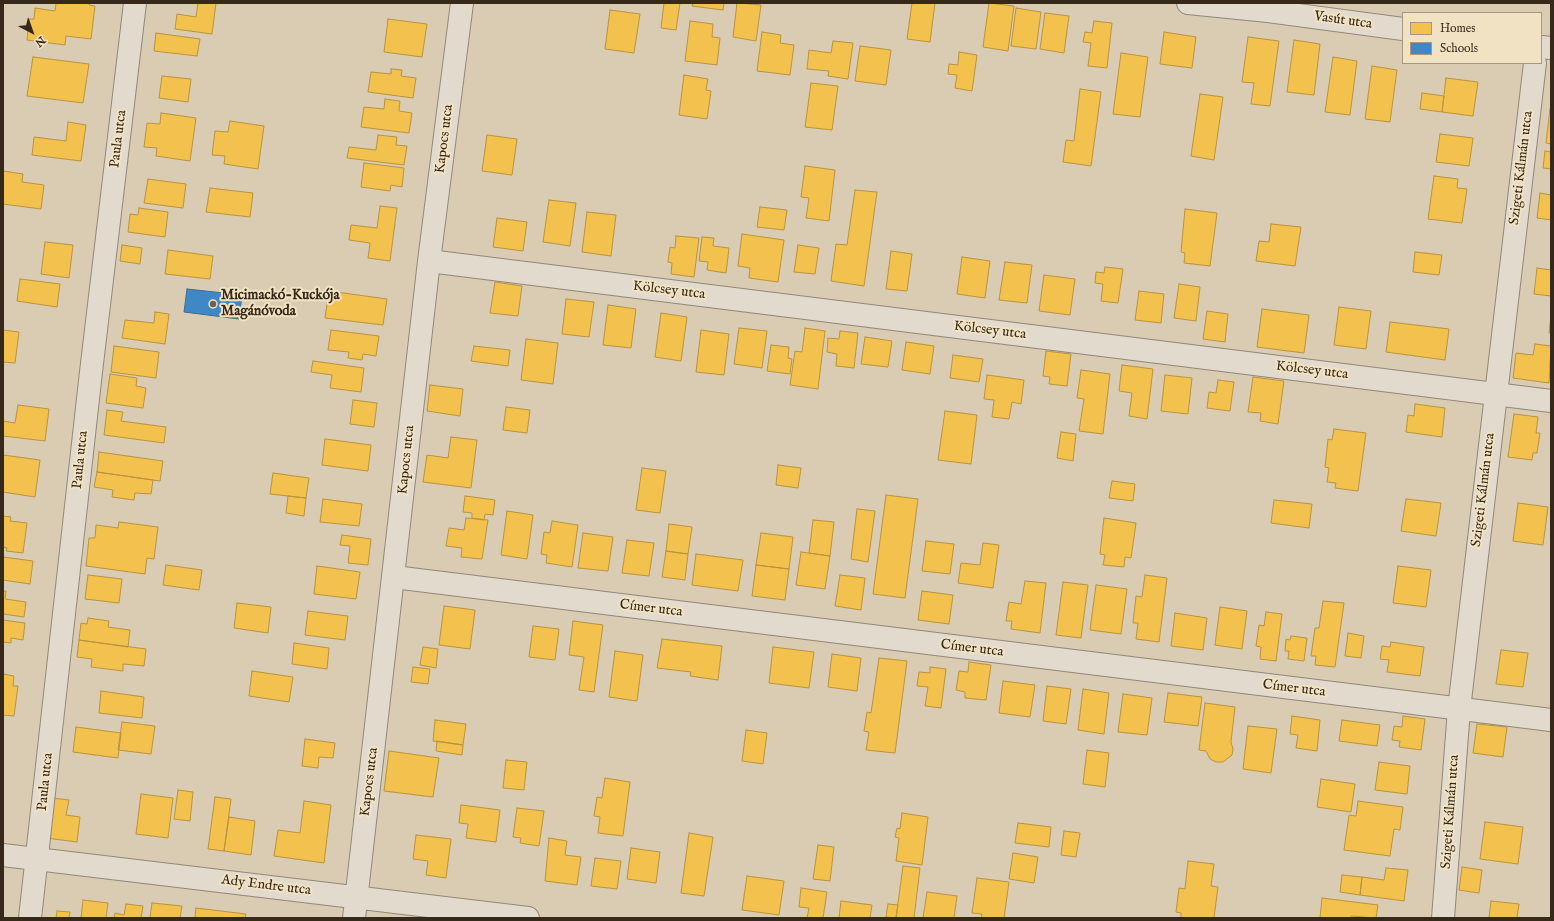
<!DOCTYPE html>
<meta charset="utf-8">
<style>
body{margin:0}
#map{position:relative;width:1554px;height:921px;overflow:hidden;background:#d9ccb2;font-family:"IM FELL English",serif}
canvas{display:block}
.frame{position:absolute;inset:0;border:4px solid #372919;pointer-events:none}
.legend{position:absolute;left:1402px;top:12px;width:140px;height:52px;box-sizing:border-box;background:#f1e2c3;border:1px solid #a7987f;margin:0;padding:5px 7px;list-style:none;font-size:12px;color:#372919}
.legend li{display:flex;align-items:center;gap:8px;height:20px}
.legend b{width:20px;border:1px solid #a7987f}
.north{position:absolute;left:12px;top:12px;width:40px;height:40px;-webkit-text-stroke:3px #f1e2c3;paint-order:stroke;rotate:139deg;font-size:11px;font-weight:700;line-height:16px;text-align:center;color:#372919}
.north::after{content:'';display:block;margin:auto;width:14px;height:18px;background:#372919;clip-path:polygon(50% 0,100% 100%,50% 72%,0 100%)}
</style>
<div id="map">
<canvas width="1554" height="921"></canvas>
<div class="frame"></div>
<ul class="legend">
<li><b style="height:11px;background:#f2c14e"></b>Homes</li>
<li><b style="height:11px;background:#3f88c5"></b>Schools</li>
</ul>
<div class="north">N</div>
</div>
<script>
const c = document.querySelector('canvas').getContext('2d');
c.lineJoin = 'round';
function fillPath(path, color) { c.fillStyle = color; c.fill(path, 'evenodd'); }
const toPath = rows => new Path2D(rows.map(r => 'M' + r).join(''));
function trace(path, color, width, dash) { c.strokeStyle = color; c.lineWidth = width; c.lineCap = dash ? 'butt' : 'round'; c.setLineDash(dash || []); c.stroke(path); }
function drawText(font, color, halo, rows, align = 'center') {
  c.font = font + ' "IM FELL English",serif'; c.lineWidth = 4; c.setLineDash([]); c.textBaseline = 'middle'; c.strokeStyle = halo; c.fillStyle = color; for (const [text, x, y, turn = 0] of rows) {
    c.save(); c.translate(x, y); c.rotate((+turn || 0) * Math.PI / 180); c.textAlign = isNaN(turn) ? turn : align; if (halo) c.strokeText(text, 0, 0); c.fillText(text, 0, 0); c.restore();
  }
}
const homes = toPath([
 [56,3,89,3,89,5,95,6,91,39,66,36,65,45,27,40,29,19,34,19,35,8,55,11,56,3],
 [198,3,216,3,212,34,175,29,177,14,196,17,198,3],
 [664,3,680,3,676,30,661,28,664,3],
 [693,3,724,3,723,10,692,6,693,3],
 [737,3,761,5,756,41,733,37,737,3],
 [912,3,935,3,930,42,907,39,912,3],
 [989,3,1014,6,1008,51,983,47,989,3],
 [1016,8,1041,12,1036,49,1011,46,1016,8],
 [610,10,640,14,634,53,605,49,610,10],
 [1045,13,1069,16,1064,53,1040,49,1045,13],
 [388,19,427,24,422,57,384,52,388,19],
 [690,21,713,24,712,37,720,38,717,65,685,61,690,21],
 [1094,21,1112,23,1107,68,1088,66,1091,43,1083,42,1085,32,1092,33,1094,21],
 [762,32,781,35,780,43,794,45,790,75,757,71,762,32],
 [1164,32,1196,37,1192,68,1160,64,1164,32],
 [156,33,200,39,197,56,154,51,156,33],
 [1248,37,1279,41,1270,106,1251,104,1254,83,1242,82,1248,37],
 [1294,40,1320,44,1314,95,1287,92,1294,40],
 [833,41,853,43,848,79,828,76,829,71,807,69,809,50,831,53,833,41],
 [860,46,891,50,886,85,855,81,860,46],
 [959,52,977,55,972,91,955,88,957,75,948,74,949,64,958,65,959,52],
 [1121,53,1148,57,1140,117,1113,114,1121,53],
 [33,57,89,64,83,103,27,96,33,57],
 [1333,57,1357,61,1350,115,1325,112,1333,57],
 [1372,66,1397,70,1390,122,1365,119,1372,66],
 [391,69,402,70,401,76,416,78,413,98,368,92,371,72,391,74,391,69],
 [684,75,708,79,706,90,711,91,707,119,679,115,684,75],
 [162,76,191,79,188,102,159,98,162,76],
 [1446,78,1478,82,1473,116,1442,112,1446,78],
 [811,83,838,86,832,130,805,127,811,83],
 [1080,89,1101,92,1091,166,1063,162,1066,140,1074,141,1080,89],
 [1422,93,1444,96,1442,112,1420,109,1422,93],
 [1200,94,1223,97,1214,160,1191,156,1200,94],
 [385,99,400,101,399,111,412,113,409,133,361,127,364,107,384,109,385,99],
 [1550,109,1551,109,1551,144,1546,143,1550,109],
 [161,113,196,118,190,161,156,156,157,148,144,147,147,123,160,124,161,113],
 [230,121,264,126,258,169,224,164,225,156,212,155,215,131,228,132,230,121],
 [68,122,86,125,81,161,32,155,34,137,66,141,68,122],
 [1440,134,1473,138,1469,166,1436,162,1440,134],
 [378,135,397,137,396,145,407,146,404,165,347,158,349,147,376,150,378,135],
 [487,135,517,139,512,175,482,171,487,135],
 [1545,151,1551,152,1551,169,1543,168,1545,151],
 [364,163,404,168,402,187,391,185,390,191,361,187,364,163],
 [805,166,835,170,829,221,806,218,809,198,801,197,805,166],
 [3,171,23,174,22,182,44,185,41,209,3,204,3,171],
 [1434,176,1458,179,1457,188,1467,189,1462,223,1428,219,1434,176],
 [148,179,186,184,183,208,144,203,148,179],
 [210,188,253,193,250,217,206,212,210,188],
 [855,190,877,192,864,286,831,281,836,244,847,245,855,190],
 [1540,193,1551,195,1551,220,1537,218,1540,193],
 [549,200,576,203,570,246,543,242,549,200],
 [380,206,397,208,390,261,368,258,370,243,349,240,351,225,377,228,380,206],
 [760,207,787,210,784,230,757,227,760,207],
 [139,208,168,212,165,237,128,232,130,214,138,215,139,208],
 [1185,209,1217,213,1210,266,1184,263,1185,253,1181,252,1185,209],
 [587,212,616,215,611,256,582,252,587,212],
 [497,218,527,222,523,251,493,247,497,218],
 [1271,224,1301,227,1295,266,1256,261,1259,241,1269,242,1271,224],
 [742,234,784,240,778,282,749,278,750,268,738,266,742,234],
 [676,236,699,238,694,277,671,274,672,263,668,262,670,247,675,248,676,236],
 [702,237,714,238,713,246,729,248,726,273,707,270,708,262,699,261,702,237],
 [45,242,73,245,69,278,41,274,45,242],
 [122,245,142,248,140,264,120,261,122,245],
 [798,245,819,248,815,274,794,272,798,245],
 [168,250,213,256,210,279,165,274,168,250],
 [891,251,912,254,907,291,886,289,891,251],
 [1415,252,1442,255,1439,275,1413,272,1415,252],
 [962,257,990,261,985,298,957,294,962,257],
 [1005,262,1032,265,1027,303,999,300,1005,262],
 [1105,267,1123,269,1118,303,1101,301,1103,284,1095,283,1096,272,1104,273,1105,267],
 [1537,268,1551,270,1551,296,1534,294,1537,268],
 [1044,275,1075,279,1070,315,1039,311,1044,275],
 [20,279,60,284,57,307,17,301,20,279],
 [495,282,522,286,518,316,490,313,495,282],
 [1179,284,1200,287,1196,321,1174,318,1179,284],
 [329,291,387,299,383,325,325,318,329,291],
 [1139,291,1164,294,1161,323,1135,320,1139,291],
 [566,299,594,302,589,337,562,334,566,299],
 [608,305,636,309,631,348,603,345,608,305],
 [1339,307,1371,311,1366,349,1334,345,1339,307],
 [1262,309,1309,315,1304,353,1257,347,1262,309],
 [1207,311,1228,314,1225,342,1203,339,1207,311],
 [155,312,169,314,165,344,122,338,125,320,154,323,155,312],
 [661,313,687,317,681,361,655,357,661,313],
 [1551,316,1551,333,1549,333,1551,316],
 [1390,322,1449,329,1445,360,1386,352,1390,322],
 [739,328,767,331,762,368,734,364,739,328],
 [805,328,825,331,818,389,790,385,795,351,802,352,805,328],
 [3,330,19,332,15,363,3,362,3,330],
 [331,330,379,336,376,356,363,354,362,360,348,358,349,352,328,350,331,330],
 [701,330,729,334,724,375,696,372,701,330],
 [840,331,858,333,854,368,836,366,837,354,827,352,828,338,839,339,840,331],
 [865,337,892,341,888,367,861,364,865,337],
 [526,339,558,343,553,384,521,380,526,339],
 [906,342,934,346,930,374,902,370,906,342],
 [1535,344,1551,346,1549,383,1513,378,1516,353,1533,355,1535,344],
 [771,345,789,347,788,358,792,359,790,374,767,371,771,345],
 [114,346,159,352,156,378,111,372,114,346],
 [474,346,510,350,508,366,471,361,474,346],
 [1046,351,1071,354,1067,386,1049,384,1050,377,1043,376,1046,351],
 [953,355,983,359,979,382,950,378,953,355],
 [313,361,364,368,361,392,330,388,332,375,311,372,313,361],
 [1122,365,1153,369,1147,419,1129,416,1132,393,1119,391,1122,365],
 [1081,370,1110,374,1103,434,1079,431,1084,399,1077,398,1081,370],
 [110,374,137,378,136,386,146,388,143,408,106,403,110,374],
 [987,375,1024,380,1021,404,1012,402,1009,419,992,417,994,400,984,399,987,375],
 [1165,375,1192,378,1188,414,1161,411,1165,375],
 [1253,377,1284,381,1278,424,1260,421,1261,413,1248,412,1253,377],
 [1218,380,1234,382,1230,411,1207,408,1209,392,1216,393,1218,380],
 [430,385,463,389,460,416,427,411,430,385],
 [353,400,377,403,374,427,350,424,353,400],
 [1415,404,1445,408,1442,437,1406,432,1408,415,1414,416,1415,404],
 [18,405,49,409,45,441,3,436,3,421,15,423,18,405],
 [506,407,530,410,527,433,503,430,506,407],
 [107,410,123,412,121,421,166,427,164,443,104,435,107,410],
 [945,411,977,415,971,464,938,460,945,411],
 [1514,414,1538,417,1536,433,1540,433,1537,453,1533,453,1532,460,1508,457,1514,414],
 [1334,429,1366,433,1358,491,1335,488,1336,483,1327,482,1329,468,1325,467,1328,439,1332,440,1334,429],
 [1061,432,1076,434,1073,461,1057,458,1061,432],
 [451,437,477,440,471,488,423,482,427,455,448,458,451,437],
 [325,439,371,445,368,471,322,465,325,439],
 [99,452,163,461,160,481,97,472,99,452],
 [3,455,40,460,35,497,3,492,3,455],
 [778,465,801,468,798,488,776,485,778,465],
 [642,468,666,471,660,513,636,510,642,468],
 [97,472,153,480,151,494,135,493,134,500,112,497,113,490,94,487,97,472],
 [273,473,309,478,306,498,270,494,273,473],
 [1112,481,1135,484,1133,501,1109,498,1112,481],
 [886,495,918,499,905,598,873,594,886,495],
 [288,496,306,498,304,516,286,513,288,496],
 [465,496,495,500,493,515,485,514,484,520,472,518,472,513,463,512,465,496],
 [323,499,362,504,359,526,320,522,323,499],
 [1406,499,1441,503,1436,536,1401,531,1406,499],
 [1274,500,1312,504,1309,528,1271,523,1274,500],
 [1518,503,1548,507,1543,545,1513,541,1518,503],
 [857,509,875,511,868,562,851,559,857,509],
 [507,511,533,515,527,559,501,555,507,511],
 [3,516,11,517,10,521,27,523,23,553,6,551,7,548,3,547,3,516],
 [466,518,488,520,482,559,461,557,462,548,446,546,449,528,464,530,466,518],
 [1104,518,1136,523,1131,558,1125,557,1124,567,1103,565,1105,555,1100,554,1104,518],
 [813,520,834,522,830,556,809,553,813,520],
 [552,521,578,525,572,567,546,563,547,555,541,554,544,532,550,533,552,521],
 [119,522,158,527,154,559,147,558,145,574,86,566,89,538,95,538,96,525,118,528,119,522],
 [669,524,692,527,688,554,666,551,669,524],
 [583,533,613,537,608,571,578,568,583,533],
 [761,533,793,537,789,569,756,565,761,533],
 [342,535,371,539,368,565,348,563,350,546,340,545,342,535],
 [627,540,654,543,649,576,622,573,627,540],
 [926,541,954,544,950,574,922,571,926,541],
 [983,543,999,545,993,588,958,583,961,563,980,565,983,543],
 [666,551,688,554,685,580,662,577,666,551],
 [801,552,830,556,825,589,796,585,801,552],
 [696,554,743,560,738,591,692,585,696,554],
 [3,557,33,561,30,584,3,580,3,557],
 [166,565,202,570,199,590,163,585,166,565],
 [756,565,789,569,785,600,752,596,756,565],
 [317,566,360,572,356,599,314,594,317,566],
 [1398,566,1431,570,1426,607,1393,603,1398,566],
 [88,575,122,579,119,603,85,599,88,575],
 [840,575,865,578,861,610,835,606,840,575],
 [1145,575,1167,578,1159,642,1136,639,1138,623,1133,623,1136,596,1142,597,1145,575],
 [1025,581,1046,583,1040,633,1011,629,1012,621,1006,621,1009,602,1021,604,1025,581],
 [1063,582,1088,585,1081,638,1056,635,1063,582],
 [1096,585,1127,589,1121,634,1090,630,1096,585],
 [3,591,6,591,5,599,26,602,24,617,3,614,3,591],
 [922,591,953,595,949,624,918,620,922,591],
 [1323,601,1344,603,1335,667,1315,665,1316,656,1311,656,1315,628,1319,628,1323,601],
 [237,603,271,607,268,633,234,628,237,603],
 [444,606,475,610,470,649,439,645,444,606],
 [1220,607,1247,611,1242,649,1215,645,1220,607],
 [308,611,348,616,345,640,305,635,308,611],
 [1266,612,1282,614,1276,661,1260,659,1261,647,1256,646,1259,625,1264,626,1266,612],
 [1175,613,1207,618,1203,650,1171,646,1175,613],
 [88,618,109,621,108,627,130,630,128,647,79,640,81,623,87,624,88,618],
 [3,620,25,623,23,640,11,638,11,643,3,642,3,620],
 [573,621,603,625,594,692,579,690,584,657,569,655,573,621],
 [533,626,559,629,555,660,529,657,533,626],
 [1348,633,1364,636,1361,658,1345,656,1348,633],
 [1291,636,1307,638,1304,661,1288,659,1289,651,1285,651,1286,639,1290,640,1291,636],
 [662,639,722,646,718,680,690,676,691,672,657,668,662,639],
 [79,640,146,649,144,666,123,664,123,671,91,667,92,659,77,657,79,640],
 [1391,642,1424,647,1420,676,1387,672,1389,660,1380,659,1382,646,1390,647,1391,642],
 [294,643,329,648,327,669,292,664,294,643],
 [423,647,438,649,436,668,420,665,423,647],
 [773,647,814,652,809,688,769,683,773,647],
 [1501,650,1528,653,1523,687,1496,684,1501,650],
 [615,651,643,655,637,701,609,697,615,651],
 [832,654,861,658,857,691,828,687,832,654],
 [879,658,907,661,895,753,866,750,869,732,864,731,867,712,871,713,879,658],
 [969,662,991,665,986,700,965,698,965,692,956,690,959,671,968,672,969,662],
 [413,667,430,669,428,684,411,682,413,667],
 [930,667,946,669,941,708,925,706,928,687,917,686,919,672,930,673,930,667],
 [252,671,293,677,289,702,249,696,252,671],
 [3,674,14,676,13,686,18,686,14,716,3,715,3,674],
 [1003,681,1035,685,1030,717,999,713,1003,681],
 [1047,686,1071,689,1066,724,1043,721,1047,686],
 [1083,689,1109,693,1104,734,1078,730,1083,689],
 [101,691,144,697,142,718,99,713,101,691],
 [1168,693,1202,697,1198,726,1164,722,1168,693],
 [1123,694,1152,698,1147,735,1118,732,1123,694],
 [1205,703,1235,707,1231,742,1233,749,1232,755,1223,762,1216,762,1210,759,1206,751,1199,750,1205,703],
 [1292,716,1320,720,1317,751,1296,748,1298,735,1290,734,1292,716],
 [1403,716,1425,719,1421,750,1399,747,1400,741,1392,740,1394,726,1402,727,1403,716],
 [435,720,466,724,463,745,433,741,435,720],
 [1342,720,1380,725,1377,746,1339,741,1342,720],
 [122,722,155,726,151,754,118,750,122,722],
 [1477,724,1507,727,1503,757,1473,753,1477,724],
 [1248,726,1277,729,1271,773,1243,769,1248,726],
 [76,727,121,733,118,758,73,752,76,727],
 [746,730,767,733,763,764,742,761,746,730],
 [305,739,335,743,333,758,319,757,318,768,302,766,305,739],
 [437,741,463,745,462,755,436,751,437,741],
 [1087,750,1109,753,1105,787,1083,784,1087,750],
 [389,751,439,758,433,797,384,791,389,751],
 [506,760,527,762,524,790,503,788,506,760],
 [1379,762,1410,766,1407,794,1375,790,1379,762],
 [605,778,630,782,623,836,598,833,600,817,594,816,597,797,602,798,605,778],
 [1321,779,1355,784,1351,812,1317,807,1321,779],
 [178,790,193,792,190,821,174,819,178,790],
 [141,794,173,798,168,838,136,834,141,794],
 [215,797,231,799,224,851,208,849,215,797],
 [52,798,69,800,66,815,80,817,77,842,46,838,52,798],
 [304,801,331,805,324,863,274,856,278,830,300,833,304,801],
 [1358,801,1403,807,1400,830,1394,829,1390,856,1344,850,1349,815,1356,816,1358,801],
 [461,805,500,810,496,842,466,838,468,824,459,823,461,805],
 [517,808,544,811,539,846,520,843,521,838,513,837,517,808],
 [902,813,928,817,922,865,896,861,899,838,895,837,897,828,900,829,902,813],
 [229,817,255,821,251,855,224,851,229,817],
 [1485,822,1523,827,1518,864,1480,859,1485,822],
 [1018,823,1051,827,1049,847,1015,843,1018,823],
 [1064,831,1080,833,1076,857,1061,855,1064,831],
 [689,833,713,837,704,896,681,893,689,833],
 [416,835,451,839,446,878,426,875,428,861,413,859,416,835],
 [549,838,567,841,565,855,581,857,577,885,545,881,549,838],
 [818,845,834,847,830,881,813,879,818,845],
 [631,848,660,852,656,883,627,879,631,848],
 [1013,853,1038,857,1034,883,1009,879,1013,853],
 [595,858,621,861,617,889,591,886,595,858],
 [1188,861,1214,864,1211,886,1218,887,1214,918,1181,918,1181,913,1176,912,1179,888,1185,889,1188,861],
 [903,866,920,868,914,918,896,918,903,866],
 [1462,867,1482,870,1479,893,1459,890,1462,867],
 [1386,868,1408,870,1404,901,1360,895,1362,877,1384,880,1386,868],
 [1342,875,1362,877,1360,895,1340,892,1342,875],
 [747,876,784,881,779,915,742,910,747,876],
 [977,878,1009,882,1004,918,981,918,982,914,972,913,977,878],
 [801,888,827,892,823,918,807,918,809,908,799,907,801,888],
 [927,892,957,896,954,918,923,918,927,892],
 [1322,898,1378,905,1376,918,1351,916,1351,918,1320,918,1322,898],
 [83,900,108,903,106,918,81,918,83,900],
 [841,901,872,905,870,918,839,918,841,901],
 [1491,901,1519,904,1517,918,1489,918,1491,901],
 [152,903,182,906,180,918,150,918,152,903],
 [126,904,143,906,141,918,114,918,115,913,124,915,126,904],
 [888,904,898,905,896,918,886,917,888,904],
 [196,908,246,914,245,918,195,918,196,908],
 [57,911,70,912,69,918,56,918,57,911]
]);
fillPath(homes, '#f2c14e');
trace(homes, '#ba933e', 1);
const schools = toPath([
 [187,289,242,295,239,319,184,312,187,289]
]);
fillPath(schools, '#3f88c5');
trace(schools, '#3d6c91', 1);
const minor = toPath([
 [1188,3,1268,11,1403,29],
 [1541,47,1551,48],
 [429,261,1551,401],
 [394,577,1551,720],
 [3,855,528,918],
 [30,918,91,372,135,3],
 [354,918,429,261,462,3],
 [1443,918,1459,709,1535,63]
]);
trace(minor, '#928878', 24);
trace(minor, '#e1dacd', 22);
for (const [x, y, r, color] of [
 [213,304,4,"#70624f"]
]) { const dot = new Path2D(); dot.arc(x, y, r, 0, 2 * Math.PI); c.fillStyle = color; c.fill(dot); trace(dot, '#f1e2c3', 1.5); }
drawText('14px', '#372919', '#f1e2c3', [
 ["Vasút utca",1343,21,8],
 ["Paula utca",119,139,-83],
 ["Kapocs utca",445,139,-83],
 ["Szigeti Kálmán utca",1522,168,-83],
 ["Kölcsey utca",669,291,7],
 ["Kölcsey utca",990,331,7],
 ["Kölcsey utca",1312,371,7],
 ["Paula utca",81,460,-84],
 ["Kapocs utca",407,460,-84],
 ["Szigeti Kálmán utca",1484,490,-83],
 ["Címer utca",651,609,7],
 ["Címer utca",972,649,7],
 ["Címer utca",1294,689,7],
 ["Paula utca",46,782,-84],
 ["Kapocs utca",370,782,-83],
 ["Szigeti Kálmán utca",1451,812,-86],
 ["Ady Endre utca",266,886,7]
]);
drawText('bold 14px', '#372919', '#f1e2c3', [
 ["Micimackó-Kuckója",221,296],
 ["Magánóvoda",221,312]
], 'left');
</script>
